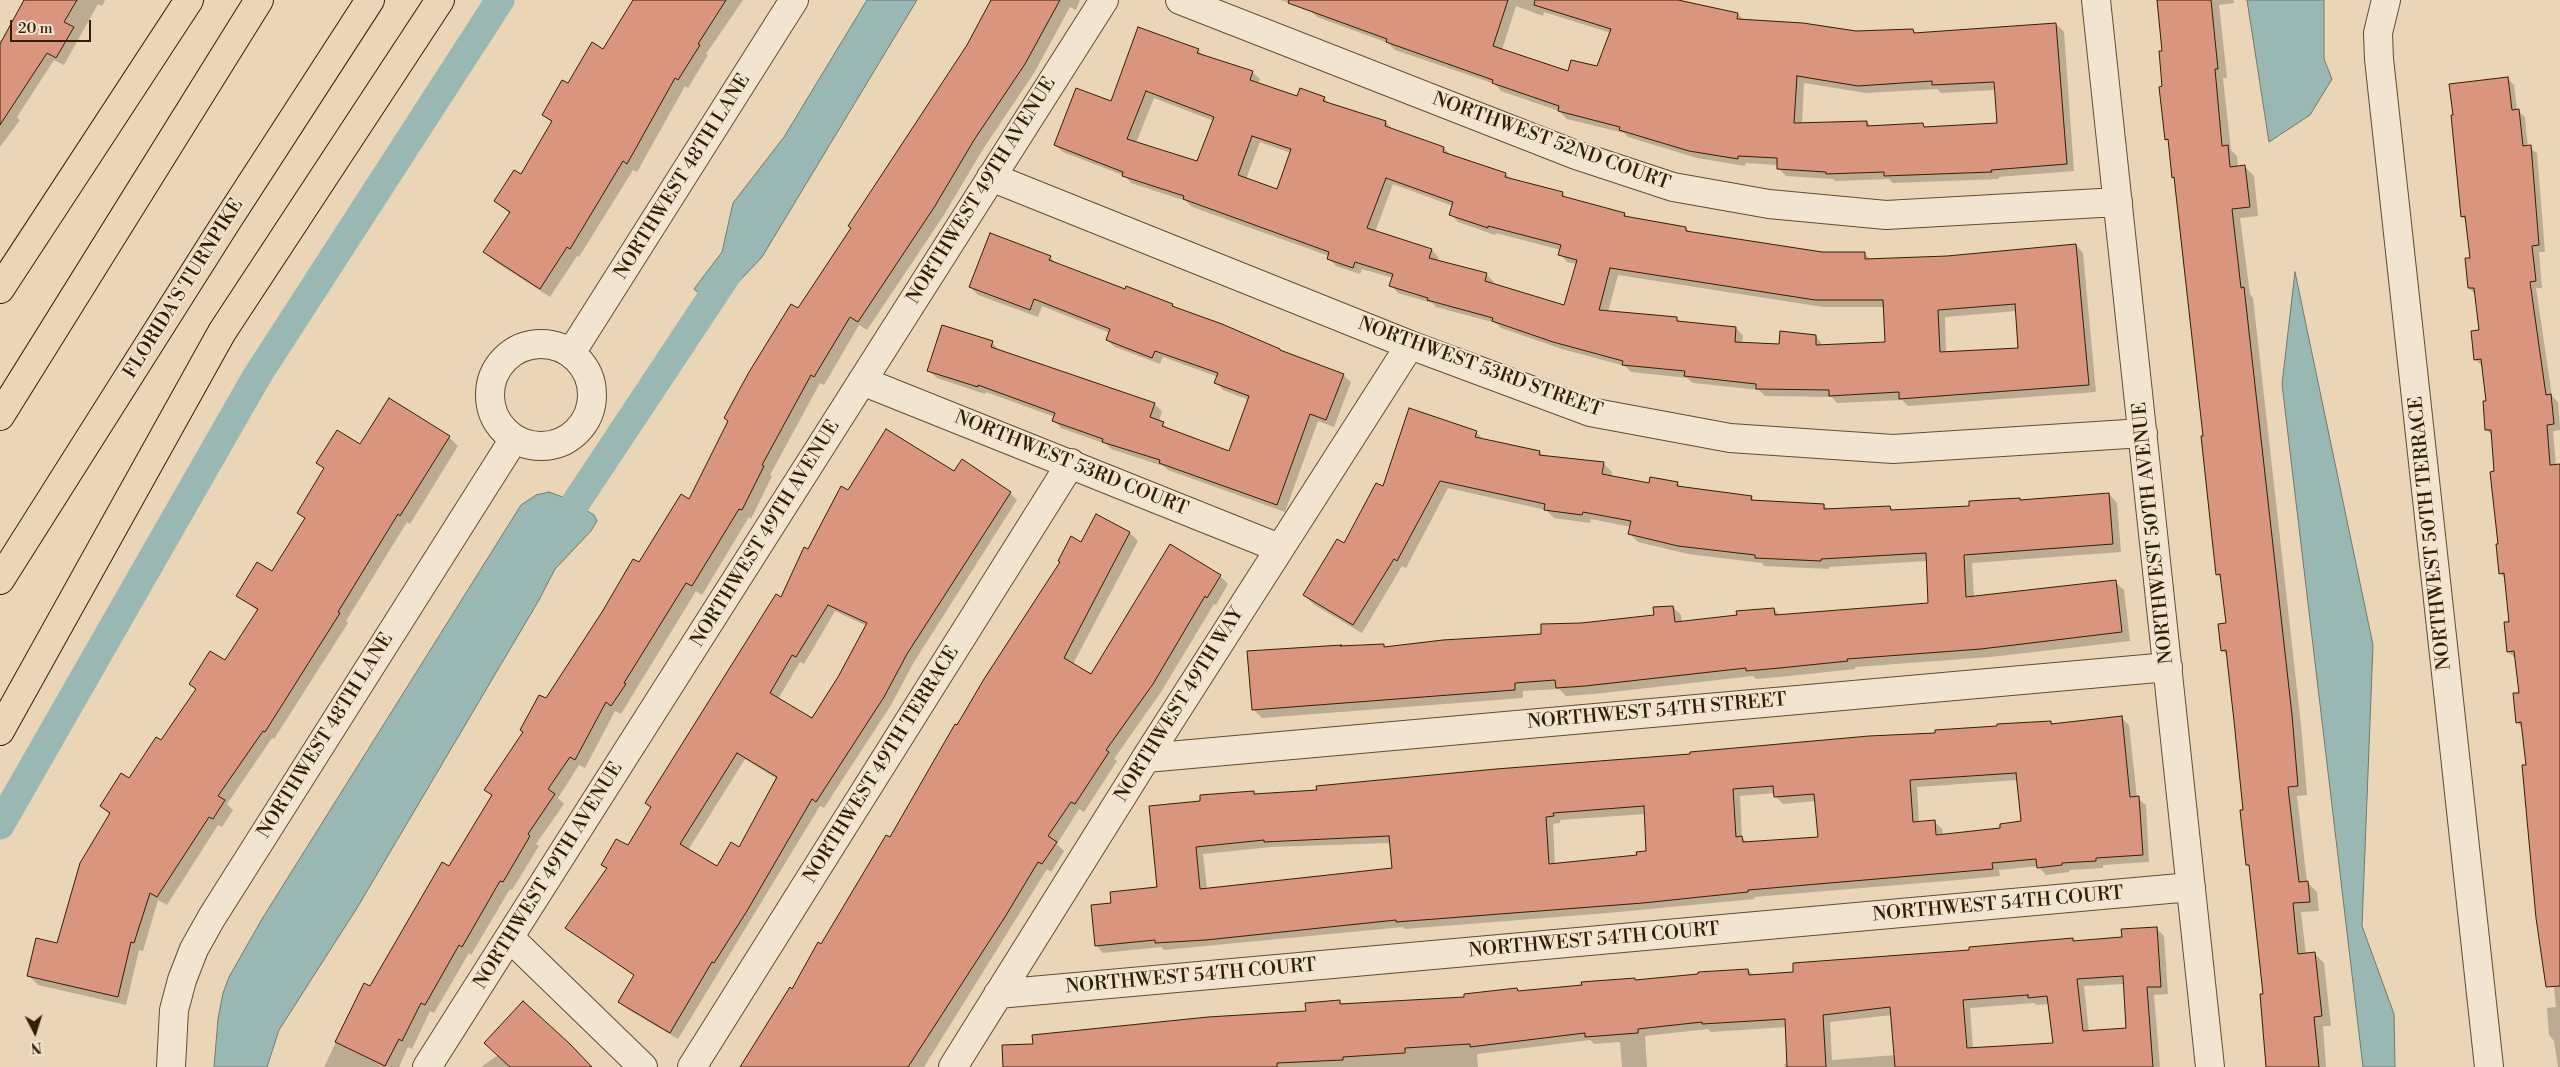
<!DOCTYPE html>
<style>
body{margin:0}
#map{position:relative;width:2560px;height:1067px;overflow:hidden;background:#ead6b6;font-family:"Libre Bodoni",serif}
canvas{display:block}
.north{position:absolute;left:10px;top:1007px;width:50px;height:50px;-webkit-text-stroke:4px #f1e4d0;paint-order:stroke;rotate:175deg;font-size:14px;font-weight:700;line-height:20px;text-align:center;color:#331f03}
.north::after{content:'';display:block;margin:auto;width:18px;height:22px;background:#331f03;clip-path:polygon(50% 0,100% 100%,50% 72%,0 100%)}
.scale{position:absolute;left:10px;top:20px;width:81px;height:22px;box-sizing:border-box;border:2px solid #331f03;border-top:0;padding-left:6px;font-size:15px;line-height:18px;white-space:nowrap;color:#331f03;-webkit-text-stroke:4px #f1e4d0;paint-order:stroke}
</style>
<div id="map">
<canvas width="2560" height="1067"></canvas>
<div class="north">N</div>
<div class="scale">20 m</div>
</div>
<script>
const c = document.querySelector('canvas').getContext('2d');
c.lineJoin = 'round';
function fillPath(path, color) { c.fillStyle = color; c.fill(path, 'evenodd'); }
const toPath = rows => new Path2D(rows.map(r => 'M' + r).join(''));
function trace(path, color, width, dash) { c.strokeStyle = color; c.lineWidth = width; c.lineCap = dash ? 'butt' : 'round'; c.setLineDash(dash || []); c.stroke(path); }
function drawText(font, color, halo, rows, align = 'center') {
  c.font = font + ' "Libre Bodoni",serif'; c.lineWidth = 4; c.setLineDash([]); c.textBaseline = 'middle'; c.strokeStyle = halo; c.fillStyle = color; for (const [text, x, y, turn = 0] of rows) {
    c.save(); c.translate(x, y); c.rotate((+turn || 0) * Math.PI / 180); c.textAlign = isNaN(turn) ? turn : align; if (halo) c.strokeText(text, 0, 0); c.fillText(text, 0, 0); c.restore();
  }
}
const water = toPath([
 [867,0,917,0,762,257,715,307,694,289,722,252,733,203,784,137,867,0],
 [2247,0,2324,0,2324,59,2332,79,2310,115,2269,142,2247,0],
 [2295,272,2373,645,2362,926,2394,1014,2395,1067,2363,1067,2282,384,2295,272],
 [549,492,568,499,594,515,597,521,591,531,555,569,539,600,357,908,279,1030,267,1067,214,1067,218,1019,223,993,229,977,262,919,521,505,536,495,549,492]
]);
fillPath(water, '#99b8b4');
trace(water, '#707b6d', 1);
fillPath(toPath([
 [26,0,105,0,102,6,98,4,64,65,54,60,17,117,20,120,0,147,0,40,3,41],
 [635,0,743,0,706,54,708,55,688,88,685,86,637,172,633,170,579,257,577,256,550,297,494,261,485,252,510,214,495,201,521,176,552,123,544,115,568,85,604,51],
 [993,0,1080,0,1076,10,1070,7,1034,73,983,149,944,215,867,330,859,325,824,385,820,383,770,475,772,476,751,519,749,517,702,595,696,591,621,714,615,711,585,768,579,765,558,798,564,804,536,844,539,846,512,890,510,889,471,955,469,953,434,1013,430,1011,412,1049,408,1047,399,1067,324,1067,364,985,371,988,450,868,493,796,486,790,639,564,690,501,798,310,968,46],
 [1281,0,1675,0,1738,14,1744,20,1856,32,1913,30,1917,34,2056,24,2064,32,2074,171,1999,177,1999,179,1893,183,1889,179,1835,181,1833,179,1786,176,1778,168,1778,165,1746,163,1745,166,1697,158,1628,137,1624,133,1567,119,1559,111,1501,91,1495,84,1395,50,1388,43,1317,17,1310,10],
 [1516,6,1543,16,1544,12,1611,33,1598,68,1569,73,1502,50],
 [1804,83,1866,93,1937,89,1941,93,1995,90,1998,124,1926,128,1923,125,1872,127,1867,122,1802,124],
 [2156,0,2234,0,2234,3,2219,5,2227,78,2223,78,2231,150,2237,156,2238,167,2245,167,2254,176,2258,216,2240,218,2250,294,2253,298,2301,725,2307,795,2297,796,2307,882,2317,892,2319,911,2301,912,2306,955,2315,954,2324,963,2331,1026,2323,1026,2326,1067,2268,1067,2265,995,2251,868,2248,865,2245,811,2228,656,2222,650,2227,624,2222,580,2217,574,2204,437,2176,180,2173,177,2169,142,2166,139,2163,52,2158,3],
 [1198,50,1204,57,1252,72,1260,79,1258,84,1298,98,1324,98,1331,105,1386,122,1393,130,1444,148,1451,155,1506,174,1512,180,1562,193,1568,199,1625,214,1629,218,1686,228,1691,233,1822,253,1864,253,1871,260,1947,257,2076,245,2083,253,2096,392,1908,406,1902,400,1837,403,1832,397,1765,396,1759,390,1693,383,1687,378,1631,372,1625,366,1562,349,1501,328,1496,323,1436,307,1432,303,1398,293,1391,285,1393,278,1362,269,1360,274,1336,266,1328,258,1329,256,1192,207,1186,201,1131,183,1125,176,1063,152,1055,145,1111,103],
 [1154,98,1214,121,1198,163,1136,143],
 [1260,142,1291,153,1278,190,1246,179],
 [1393,184,1453,206,1450,214,1458,222,1495,235,1496,233,1561,250,1560,254,1567,262,1577,264,1565,307,1493,285,1494,282,1487,275,1438,262,1439,258,1432,250,1375,232],
 [1618,275,1823,307,1885,307,1887,343,1823,346,1816,336,1780,345,1742,344,1743,336,1736,328,1681,323,1676,318,1608,312],
 [2017,311,2020,349,1946,353,1945,317],
 [2508,79,2514,85,2517,110,2525,117,2528,147,2537,153,2545,252,2539,252,2542,288,2536,288,2552,396,2558,402,2560,427,2560,430,2553,431,2556,466,2560,466,2560,1067,2558,1067,2554,1041,2549,1035,2547,1008,2556,1007,2551,960,2523,729,2517,722,2520,694,2515,658,2508,652,2510,623,2505,579,2500,573,2492,436,2487,430,2488,402,2482,366,2475,359,2480,331,2476,295,2469,288,2471,259,2467,222,2462,216],
 [1050,257,1057,264,1126,290,1172,305,1177,309,1280,350,1283,353,1343,375,1351,382,1334,427,1318,421,1285,512,1168,470,1163,466,1111,449,1106,444,1061,428,1054,420,1055,417,986,392,985,394,937,378,929,371,992,342,999,351,1154,404,1162,411,1159,421,1170,430,1230,452,1249,400,1223,390,1216,382,1218,377,1163,357,1160,364,1115,347,1107,340,1110,333,1042,306,1038,317,978,295,970,287],
 [1476,432,1484,440,1540,452,1544,456,1603,463,1612,472,1611,477,1650,485,1677,483,1682,488,1751,497,1756,502,1824,505,1828,510,1890,507,1894,511,1971,507,2019,499,2022,501,2109,494,2117,503,2121,552,1972,563,1974,597,2115,582,2124,590,2130,641,1990,657,1855,667,1855,669,1790,676,1756,679,1753,676,1594,694,1566,696,1559,689,1523,691,1523,698,1262,718,1253,709,1249,653,1341,646,1343,648,1383,645,1386,648,1543,635,1581,624,1655,617,1673,607,1681,615,1682,622,1738,617,1774,609,1781,616,1930,604,1927,561,1829,567,1829,569,1764,566,1762,563,1688,554,1638,542,1630,534,1631,527,1591,519,1590,523,1554,518,1546,510,1448,488,1406,568,1402,566,1362,633,1313,604,1304,595,1344,545,1383,488],
 [449,437,458,446,410,524,407,522,346,621,348,623,274,739,272,738,227,804,233,810,222,827,218,825,167,905,158,900,143,951,139,950,126,1005,38,985,29,976,58,944,110,815,101,806,129,780,162,742,197,691,190,684,226,662,258,611,238,596,272,573,305,519,299,513,325,470,318,463,361,446],
 [954,473,1010,493,1017,500,914,662,891,705,824,808,820,806,678,1039,627,1009,619,1002,634,976,567,928,608,870,602,865,628,847,652,809,646,803,782,599,809,551,849,492],
 [835,611,867,626,839,677,812,720,778,699,800,662,804,664],
 [745,759,777,779,739,848,717,867,688,850],
 [1096,516,1130,533,1138,541,1073,664,1091,676,1220,576,1228,584,1216,605,1214,604,1161,692,1114,759,1117,761,1084,812,1079,809,1057,844,1064,851,1051,872,1047,869,924,1067,741,1067,890,839,957,727,1082,543],
 [2122,718,2129,725,2137,798,2146,805,2149,862,2103,865,2103,868,2069,870,2069,872,2046,875,2038,866,1999,870,2000,876,1958,880,1754,897,1755,899,1608,913,1405,929,1403,927,1164,950,1161,947,1103,953,1096,945,1112,904,1159,888,1201,802,1253,792,1256,795,1318,791,2050,722,2053,725],
 [2018,780,2023,822,2001,830,1943,835,1942,829,1935,822,1919,823,1917,787],
 [1775,793,1776,797,1783,804,1816,801,1819,838,1748,843,1742,838,1740,796],
 [1645,814,1647,852,1638,856,1555,865,1553,824,1560,823,1560,820],
 [1391,843,1393,869,1207,889,1203,854,1271,847],
 [2156,928,2164,936,2168,994,2154,995,2160,1067,1785,1067,1784,1064,1789,1064,1787,1027,1711,1032,1708,1029,1645,1036,1647,1067,1622,1067,1620,1042,1594,1044,1590,1040,1477,1054,1478,1067,1004,1067,1034,1045,1307,1012,1339,1002,1342,1005,1465,998,1517,989,1520,992,1748,970,1754,976,1794,974,2072,939,2075,942,2123,939],
 [2125,984,2127,1029,2089,1032,2084,986],
 [2034,1003,2037,1005,2049,1004,2054,1044,1973,1049,1970,1008],
 [1892,1015,1896,1055,1832,1060,1830,1022],
 [498,1055,591,1067,481,1067]
]), '#0003');
trace(toPath([
 [553,537,730,270],
 [0,825,257,376,500,0]
]), '#99b8b4', 29);
const building = toPath([
 [24,0,77,0,64,22,74,27,56,58,47,53,0,125,0,44,24,0],
 [633,0,726,0,698,44,700,45,678,80,675,78,627,164,623,161,570,249,567,247,540,289,483,252,510,212,494,201,514,170,521,174,552,121,542,115,562,80,568,83,592,42,603,49,633,0],
 [991,0,1060,0,1025,64,974,140,935,206,858,322,850,317,814,377,811,375,762,465,764,466,742,510,739,509,692,586,686,583,624,683,626,684,611,706,606,702,575,760,570,757,548,789,555,794,528,834,530,836,503,882,500,881,462,947,459,945,425,1005,421,1003,402,1041,399,1039,385,1066,335,1042,364,983,370,986,442,862,449,866,492,795,484,790,523,732,520,730,539,695,546,698,602,612,633,559,639,562,681,494,689,499,728,421,724,418,749,372,791,304,798,308,851,228,848,226,967,45,991,0],
 [1289,0,1508,0,1493,46,1568,71,1571,60,1597,66,1611,29,1534,5,1535,0,1678,0,1738,13,1737,19,1803,23,1856,31,1913,29,1914,33,2056,23,2067,164,1991,170,1992,172,1884,176,1884,172,1826,174,1826,172,1777,169,1777,158,1738,156,1738,159,1689,151,1619,130,1620,127,1558,111,1559,106,1492,83,1493,80,1386,42,1387,39,1288,3,1289,0],
 [1797,76,1858,86,1932,81,1932,85,1994,82,1997,123,1924,127,1923,123,1867,126,1867,121,1794,123,1797,76],
 [2157,0,2211,0,2218,69,2215,69,2222,146,2228,145,2230,167,2245,165,2250,207,2232,209,2241,288,2244,287,2292,715,2298,786,2288,787,2299,882,2308,881,2310,902,2293,903,2298,954,2315,952,2322,1016,2314,1017,2319,1067,2266,1067,2260,994,2263,994,2249,865,2246,865,2240,810,2243,810,2234,721,2226,650,2221,651,2218,624,2226,623,2220,574,2216,575,2201,436,2203,436,2174,177,2172,178,2168,139,2165,140,2159,87,2162,86,2159,51,2162,51,2157,0],
 [1138,27,1199,49,1197,53,1253,71,1250,80,1297,96,1300,88,1325,97,1323,101,1386,121,1385,126,1444,147,1443,152,1506,173,1505,177,1563,192,1562,196,1625,213,1624,216,1686,227,1686,231,1822,252,1865,252,1865,259,1947,256,2076,244,2089,385,1899,399,1899,392,1829,396,1829,390,1756,389,1756,384,1684,376,1685,371,1622,365,1623,361,1553,342,1492,321,1493,318,1427,300,1428,298,1389,286,1393,274,1355,262,1353,268,1327,259,1329,252,1183,199,1184,196,1122,176,1123,172,1054,145,1076,88,1111,101,1138,27],
 [1146,91,1214,117,1197,161,1127,139,1146,91],
 [1252,136,1291,149,1277,189,1238,175,1252,136],
 [1386,178,1453,202,1449,215,1488,228,1488,226,1561,245,1558,255,1577,260,1564,305,1485,281,1487,273,1429,258,1432,249,1367,228,1386,178],
 [1610,268,1815,300,1883,300,1885,342,1816,345,1816,335,1780,331,1779,344,1735,342,1736,327,1677,321,1677,317,1599,310,1610,268],
 [2015,304,2018,348,1940,352,1938,310,2015,304],
 [2508,77,2512,110,2519,109,2523,146,2531,145,2539,245,2532,246,2536,281,2530,282,2546,395,2551,394,2554,424,2547,425,2550,465,2560,464,2560,986,2546,987,2536,918,2522,765,2526,765,2521,722,2516,723,2513,693,2519,693,2514,651,2507,652,2504,622,2509,622,2504,573,2499,574,2496,544,2498,544,2490,472,2494,471,2491,430,2485,430,2483,401,2486,401,2481,359,2474,360,2471,331,2479,330,2474,288,2468,288,2465,258,2470,258,2465,216,2461,217,2451,115,2453,115,2449,84,2508,77],
 [990,233,1051,256,1049,260,1125,289,1126,286,1173,304,1172,306,1222,324,1280,349,1280,350,1344,374,1326,420,1310,414,1277,505,1159,463,1160,460,1102,442,1103,439,1052,421,1055,413,978,385,978,387,927,371,942,325,993,341,991,347,1155,403,1150,417,1164,422,1162,426,1229,451,1249,396,1214,383,1218,373,1155,351,1152,358,1106,340,1110,329,1034,299,1030,310,969,287,990,233],
 [389,398,450,436,400,516,398,514,338,612,340,613,265,732,263,731,218,796,225,800,213,819,209,817,157,897,150,893,134,943,131,942,118,997,27,976,36,938,57,943,80,863,110,813,100,806,121,773,129,778,156,737,161,740,196,689,189,684,210,651,225,660,258,609,236,596,257,562,272,571,305,518,297,513,324,468,316,463,337,430,360,444,389,398],
 [1409,408,1477,431,1475,437,1540,451,1539,455,1604,462,1602,474,1649,483,1650,477,1678,482,1677,486,1752,496,1751,500,1824,504,1824,509,1890,506,1891,510,1969,506,1969,501,2020,498,2020,500,2109,493,2113,544,1964,555,1966,597,2116,580,2122,632,1981,649,1847,659,1848,661,1780,668,1746,671,1746,668,1585,686,1556,688,1555,680,1515,683,1515,690,1252,710,1247,651,1342,645,1340,646,1384,644,1384,647,1443,640,1541,634,1541,624,1581,623,1654,615,1653,607,1673,606,1675,622,1737,615,1736,611,1774,608,1775,615,1928,603,1926,553,1821,559,1821,561,1755,558,1755,555,1678,546,1628,534,1631,521,1583,512,1582,515,1544,510,1545,504,1440,481,1397,561,1394,559,1353,625,1303,595,1337,539,1344,543,1376,483,1383,486,1409,408],
 [886,429,954,471,962,459,1011,492,907,654,884,697,816,802,812,799,747,911,714,963,712,962,670,1033,618,1002,634,975,565,928,607,868,601,865,616,839,628,845,651,807,645,803,776,594,781,597,804,547,808,549,841,486,848,490,886,429],
 [828,605,867,623,838,677,812,718,770,693,792,655,796,657,828,605],
 [737,753,777,777,739,847,731,842,717,866,680,844,737,753],
 [1096,514,1130,532,1064,658,1091,674,1170,544,1221,575,1207,598,1205,596,1153,684,1106,750,1109,752,1075,804,1071,802,1048,836,1057,842,1042,864,1038,862,1005,917,908,1067,740,1067,790,987,792,989,818,942,821,944,886,835,890,837,955,724,957,725,984,679,1060,562,1058,561,1071,536,1081,542,1096,514],
 [2122,716,2130,797,2139,796,2143,855,2096,858,2096,861,2062,863,2062,865,2037,868,2036,859,1992,863,1993,869,1748,890,1748,892,1643,903,1396,922,1396,920,1206,940,1155,943,1155,940,1095,946,1091,905,1111,903,1110,892,1157,887,1149,806,1200,801,1200,795,1254,791,1254,794,1317,790,1316,786,1496,769,1690,754,1690,752,1869,736,1935,733,1935,730,1997,726,1997,724,2051,721,2051,724,2122,716],
 [2016,773,2021,821,2000,824,2000,828,1936,835,1935,820,1913,822,1910,780,2016,773],
 [1773,786,1774,797,1814,794,1818,837,1743,842,1742,836,1736,837,1733,789,1773,786],
 [1644,806,1646,851,1636,852,1637,855,1549,864,1546,817,1554,816,1553,813,1644,806],
 [1389,836,1392,868,1200,889,1196,847,1264,840,1264,842,1389,836],
 [2157,927,2161,987,2147,987,2153,1067,1895,1067,1890,1007,1823,1015,1826,1067,1787,1067,1785,1019,1702,1024,1702,1022,1638,1029,1638,1033,1585,1037,1585,1033,1470,1047,1470,1044,1405,1048,1405,1053,1343,1057,1343,1060,1277,1063,1277,1067,1003,1067,1002,1045,1033,1044,1032,1035,1208,1017,1306,1011,1305,1003,1340,1000,1340,1004,1464,997,1464,994,1517,988,1518,991,1582,985,1581,982,1635,978,1635,980,1698,974,1698,972,1748,969,1749,975,1793,972,1793,963,1969,950,1969,947,2073,938,2073,941,2122,937,2121,929,2157,927],
 [2123,976,2126,1028,2083,1031,2077,979,2123,976],
 [2028,995,2028,998,2047,996,2053,1043,1967,1048,1963,1000,2028,995],
 [523,1001,570,1044,592,1067,510,1067,484,1043,523,1001]
]);
fillPath(building, '#da957e');
trace(building, '#331f03', 1);
const street = toPath([
 [1180,0,1576,155,1673,187,1769,204,1886,215,2118,202],
 [2096,0,2210,1067],
 [2386,0,2378,33,2379,59,2489,1067],
 [991,177,1410,345,1590,412,1730,438,1893,449,2143,433],
 '490 395a51 51 0 1 1 102 0a51 51 0 1 1-102 0Z',
 [571,353,794,0],
 [862,381,1279,548],
 [1146,758,2168,667],
 [510,938,643,1067],
 [998,994,2191,887],
 [171,1067,174,1010,182,980,194,949,212,917,514,439],
 [427,1067,1104,0],
 [692,1067,1071,463],
 [953,1067,1146,758,1410,345]
]);
const highway = toPath([
 [0,289,189,0],
 [0,416,259,0],
 [0,580,225,224,370,0],
 [0,731,222,332,440,0]
]);
trace(street, '#614d30', 30);
trace(highway, '#331f03', 30);
trace(street, '#f1e4d0', 28);
trace(highway, '#ead6b6', 28);
drawText('19px', '#331f03', '#f1e4d0', [
 ["NORTHWEST 52ND COURT",1551,142,20],
 ["NORTHWEST 48TH LANE",683,177,-58],
 ["NORTHWEST 49TH AVENUE",982,191,-58],
 ["FLORIDA'S TURNPIKE",184,289,-58],
 ["NORTHWEST 53RD STREET",1480,368,20],
 ["NORTHWEST 53RD COURT",1071,464,22],
 ["NORTHWEST 50TH AVENUE",2154,533,-96],
 ["NORTHWEST 50TH TERRACE",2431,533,-96],
 ["NORTHWEST 49TH AVENUE",766,534,-58],
 ["NORTHWEST 49TH WAY",1180,705,-58],
 ["NORTHWEST 54TH STREET",1657,712,-5],
 ["NORTHWEST 48TH LANE",326,736,-58],
 ["NORTHWEST 49TH TERRACE",882,765,-58],
 ["NORTHWEST 49TH AVENUE",549,876,-58],
 ["NORTHWEST 54TH COURT",1998,905,-5],
 ["NORTHWEST 54TH COURT",1594,941,-5],
 ["NORTHWEST 54TH COURT",1191,977,-5]
]);
</script>
